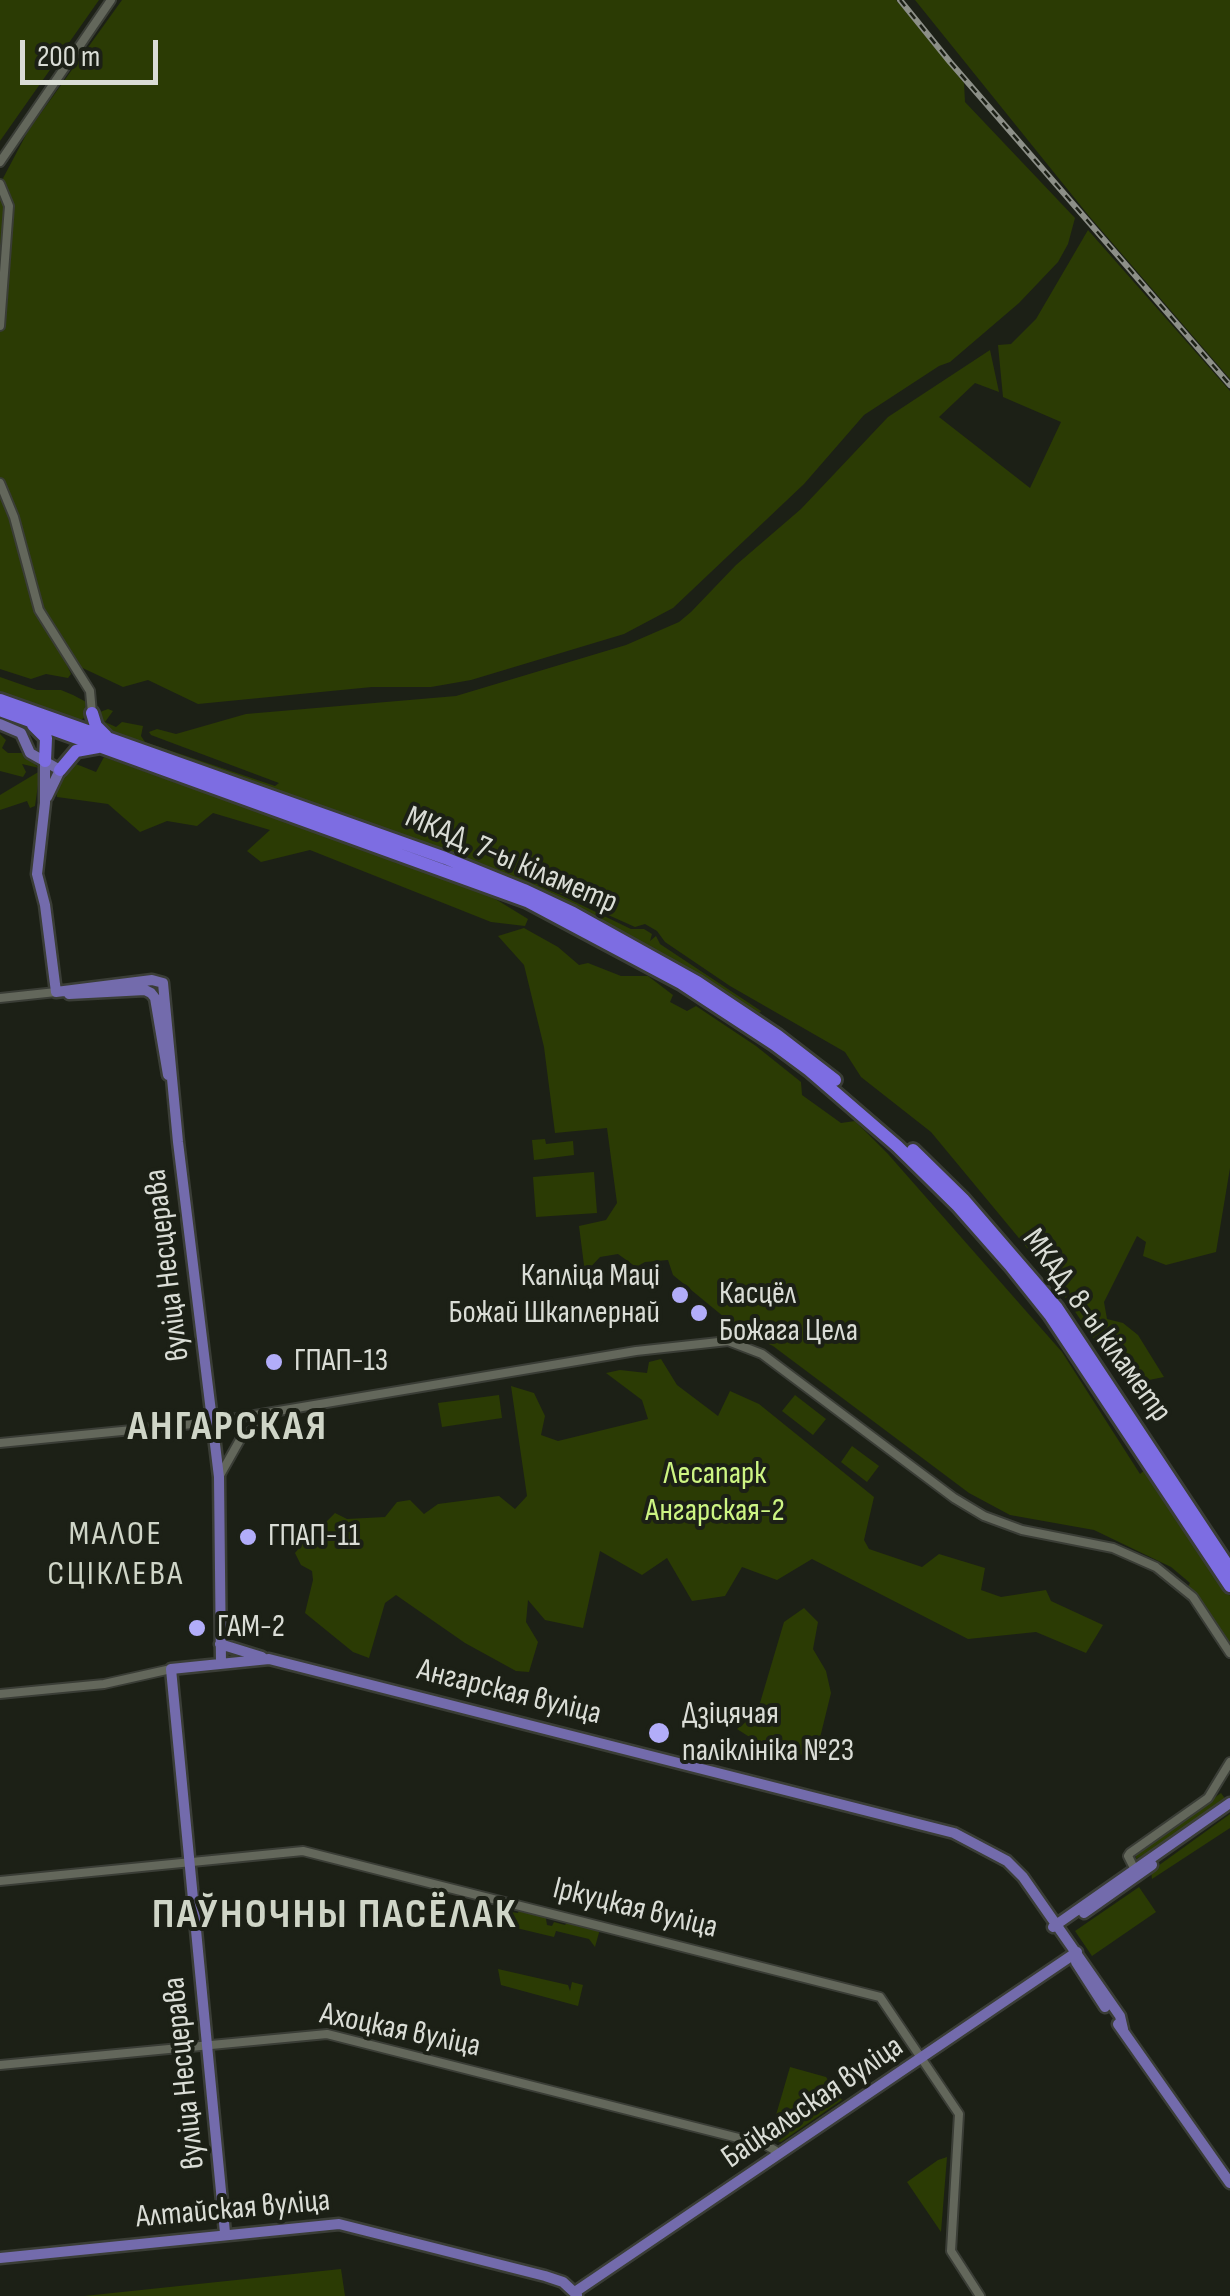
<!DOCTYPE html>
<meta charset="utf-8">
<style>
body{margin:0}
#map{position:relative;width:1230px;height:2296px;overflow:hidden;background:#1c2016;font-family:"Sofia Sans Condensed",sans-serif}
canvas{display:block}
.scale{position:absolute;left:20px;top:40px;width:138px;height:45px;box-sizing:border-box;border:5px solid #daddd6;border-top:0;padding-left:12px;font-size:30px;line-height:35px;white-space:nowrap;color:#daddd6;-webkit-text-stroke:8px #1c2016;paint-order:stroke}
</style>
<div id="map">
<canvas width="1230" height="2296"></canvas>
<div class="scale">200 m</div>
</div>
<script>
const c = document.querySelector('canvas').getContext('2d');
c.lineJoin = 'round';
function fillPath(path, color) { c.fillStyle = color; c.fill(path, 'evenodd'); }
const toPath = rows => new Path2D(rows.map(r => 'M' + r).join(''));
function trace(path, color, width, dash) { c.strokeStyle = color; c.lineWidth = width; c.lineCap = dash ? 'butt' : 'round'; c.setLineDash(dash || []); c.stroke(path); }
function drawText(font, color, halo, rows, align = 'center') {
  c.font = font + ' "Sofia Sans Condensed",sans-serif'; c.lineWidth = 8; c.setLineDash([]); c.textBaseline = 'middle'; c.strokeStyle = halo; c.fillStyle = color; for (const [text, x, y, turn = 0] of rows) {
    c.save(); c.translate(x, y); c.rotate((+turn || 0) * Math.PI / 180); c.textAlign = isNaN(turn) ? turn : align; if (halo) c.strokeText(text, 0, 0); c.fillText(text, 0, 0); c.restore();
  }
}
fillPath(toPath([
 [0,0,99,0,0,141],
 [122,0,896,0,964,83,965,102,1075,218,1068,244,1058,262,1019,303,950,362,939,366,864,415,804,484,673,608,624,634,471,680,431,687,372,687,198,704,148,680,123,687,72,663,67,665,71,674,68,678,46,674,31,679,0,669,0,184,28,131],
 [915,0,1230,0,1230,379,1089,216],
 [1088,230,1230,391,1230,1168,1216,1252,1166,1265,1143,1256,1146,1242,1137,1236,1104,1302,1107,1319,1123,1323,1138,1335,1164,1377,1139,1382,1117,1373,1052,1278,931,1132,861,1077,845,1052,730,986,665,942,657,931,645,924,635,927,519,875,631,929,644,929,652,934,650,941,656,936,660,944,761,1011,758,1015,645,944,514,878,111,735,99,720,100,712,108,709,113,711,105,722,116,727,122,722,143,726,141,736,145,742,275,786,279,783,151,735,149,732,157,729,176,734,246,714,456,696,626,645,679,622,691,612,736,565,801,509,888,417,990,350,999,392,975,383,939,417,1030,488,1061,422,1003,397,998,345,1011,344,1036,319],
 [0,677,37,690,61,690,73,695,90,704,88,716,80,720,62,715,0,694],
 [0,734,6,740,2,748,8,753,23,753,39,768,22,764,26,772,23,777,0,771],
 [104,757,484,892,528,919,525,926,491,922,310,850,261,862,247,851,270,830,213,813,197,826,167,821,140,832,108,804,57,797,56,791,71,762,96,772],
 [40,771,35,806,30,808,27,801,0,810,0,795],
 [524,928,558,947,579,965,588,963,621,976,648,976,673,995,670,1002,687,1011,696,1006,756,1046,801,1082,802,1095,841,1123,855,1121,888,1154,1062,1352,1140,1474,1147,1468,1230,1596,1230,1645,1188,1587,1190,1583,1171,1567,1094,1530,1010,1515,969,1493,773,1346,741,1331,673,1275,668,1260,645,1262,636,1267,618,1254,600,1257,585,1273,579,1226,606,1220,617,1203,607,1128,555,1133,544,1047,524,965,498,936],
 [545,1139,546,1144,573,1141,574,1155,534,1160,532,1140],
 [594,1172,597,1213,536,1217,533,1177],
 [661,1359,677,1385,718,1416,730,1391,759,1404,874,1497,864,1540,869,1549,922,1567,939,1554,985,1568,981,1590,1001,1597,1046,1590,1051,1601,1103,1625,1086,1653,1036,1632,968,1639,812,1559,777,1580,742,1567,725,1596,692,1601,667,1558,642,1575,600,1551,583,1628,545,1620,528,1600,526,1622,538,1642,529,1672,516,1671,465,1643,396,1595,385,1603,369,1658,353,1652,305,1613,313,1580,312,1571,301,1565,295,1553,300,1547,296,1522,326,1522,335,1513,347,1519,385,1517,397,1502,410,1500,424,1514,438,1504,499,1496,515,1509,527,1496,511,1386,534,1393,545,1416,541,1435,558,1441,648,1419,642,1400,606,1373,620,1370,647,1373,649,1362],
 [499,1395,502,1418,442,1427,438,1403],
 [795,1395,826,1419,813,1435,782,1411],
 [852,1446,879,1466,867,1482,841,1462],
 [804,1608,818,1622,813,1649,826,1671,831,1693,815,1758,762,1745,737,1729,757,1713,784,1622],
 [1221,1793,1226,1800,1172,1839,1136,1859,1136,1853],
 [1230,1814,1230,1828,1152,1879,1151,1871],
 [1139,1887,1156,1912,1092,1956,1075,1931],
 [519,1908,545,1913,547,1925,552,1926,554,1922,565,1925,569,1920,600,1929,595,1947,589,1939,556,1931,554,1937,508,1926,511,1912,518,1913],
 [498,1969,568,1985,570,1991,572,1982,583,1985,578,2006,501,1985],
 [790,2067,826,2077,842,2100,781,2142,769,2139],
 [947,2157,941,2232,907,2182,938,2160],
 [341,2269,345,2296,84,2296]
]), '#2b3b04');
const minor = toPath([
 [0,162,111,0],
 [0,184,9,206,0,326],
 [0,483,14,517,39,610,90,691,92,713],
 [0,998,56,992],
 [0,1443,213,1422,636,1351,728,1341,762,1354,954,1498,984,1516,1022,1530,1113,1548,1156,1567,1193,1597,1230,1653],
 [219,1477,241,1438,274,1415],
 [0,1694,104,1684,171,1669],
 [1136,1872,1128,1856,1130,1853,1208,1798,1230,1762],
 [0,1881,303,1851,880,1997,959,2114,951,2251,980,2296],
 [0,2065,327,2034,766,2145,779,2153]
]);
const major = toPath([
 [0,724,21,733,30,753,60,770,47,797],
 [45,761,45,803,37,874,45,905,56,992,152,980,163,983,178,1142,219,1477,221,1663],
 [69,994,145,990,151,993,155,998,168,1075],
 [220,1644,262,1657],
 [1084,1913,1152,1865],
 [1053,1927,1230,1803],
 [1076,1962,1105,2007],
 [1118,2024,1230,2183],
 [225,2233,171,1669,269,1659,954,1833,1007,1861,1023,1877,1120,2016,1123,2029],
 [0,2258,339,2224,545,2276,563,2282,577,2295],
 [575,2292,1077,1952]
]);
const highway = toPath([
 [0,700,445,858,524,890,573,913,697,982,778,1036,835,1080],
 [0,710,527,901,681,983,774,1044,809,1070,897,1146,958,1206,1010,1265,1050,1315,1230,1586],
 [92,713,96,726,106,736],
 [33,725,46,738,45,761],
 [60,770,76,751,98,747],
 [913,1150,963,1199,1057,1308,1230,1569]
]);
trace(minor, '#3a3d36', 12);
trace(major, '#3a3d36', 15);
trace(highway, '#3a3d36', 18);
trace(minor, '#63675b', 8);
trace(major, '#736bac', 10);
trace(highway, '#7d6de2', 12);
const rail = toPath([
 [900,0,950,62,1230,385]
]);
trace(rail, '#8c8f87', 6);
trace(rail, '#1c2016', 2.5, [8]);
for (const [x, y, r, color] of [
 [680,1295,10,"#b2adf9"],
 [699,1313,10,"#b2adf9"],
 [274,1362,10,"#b2adf9"],
 [248,1537,10,"#b2adf9"],
 [197,1628,10,"#b2adf9"],
 [659,1733,12,"#b2adf9"]
]) { const dot = new Path2D(); dot.arc(x, y, r, 0, 2 * Math.PI); c.fillStyle = color; c.fill(dot); trace(dot, '#1c2016', 4); }
drawText('32px', '#daddd6', '#1c2016', [
 ["МКАД, 7-ы кіламетр",511,861,23],
 ["вуліца Несцерава",168,1265,-97],
 ["МКАД, 8-ы кіламетр",1096,1326,54],
 ["Ангарская вуліца",509,1693,14],
 ["Іркуцкая вуліца",635,1909,14],
 ["Ахоцкая вуліца",400,2031,12],
 ["вуліца Несцерава",185,2073,-96],
 ["Байкальская вуліца",813,2103,-34],
 ["Алтайская вуліца",233,2210,-5]
]);
drawText('32px', '#daddd6', '#1c2016', [
 ["Капліца Маці",660,1277,"right"],
 ["Божай Шкаплернай",660,1314,"right"],
 ["Касцёл",719,1295],
 ["Божага Цела",719,1332],
 ["ГПАП-13",294,1362],
 ["ГПАП-11",268,1537],
 ["ГАМ-2",217,1628],
 ["Дзіцячая",682,1715],
 ["паліклініка №23",682,1752]
], 'left');
drawText('32px', '#cdf583', '#1c2016', [
 ["Лесапарк",715,1475],
 ["Ангарская-2",715,1512]
]);
c.letterSpacing = '2.5px';
drawText('35px', '#cfd5c7', '#1c2016', [
 ["МАЛОЕ",116,1535],
 ["СЦІКЛЕВА",116,1575]
]);
c.letterSpacing = '0px';
c.letterSpacing = '2.5px';
drawText('bold 42px', '#cfd5c7', '#1c2016', [
 ["АНГАРСКАЯ",228,1428],
 ["ПАЎНОЧНЫ ПАСЁЛАК",335,1916]
]);
c.letterSpacing = '0px';
</script>
